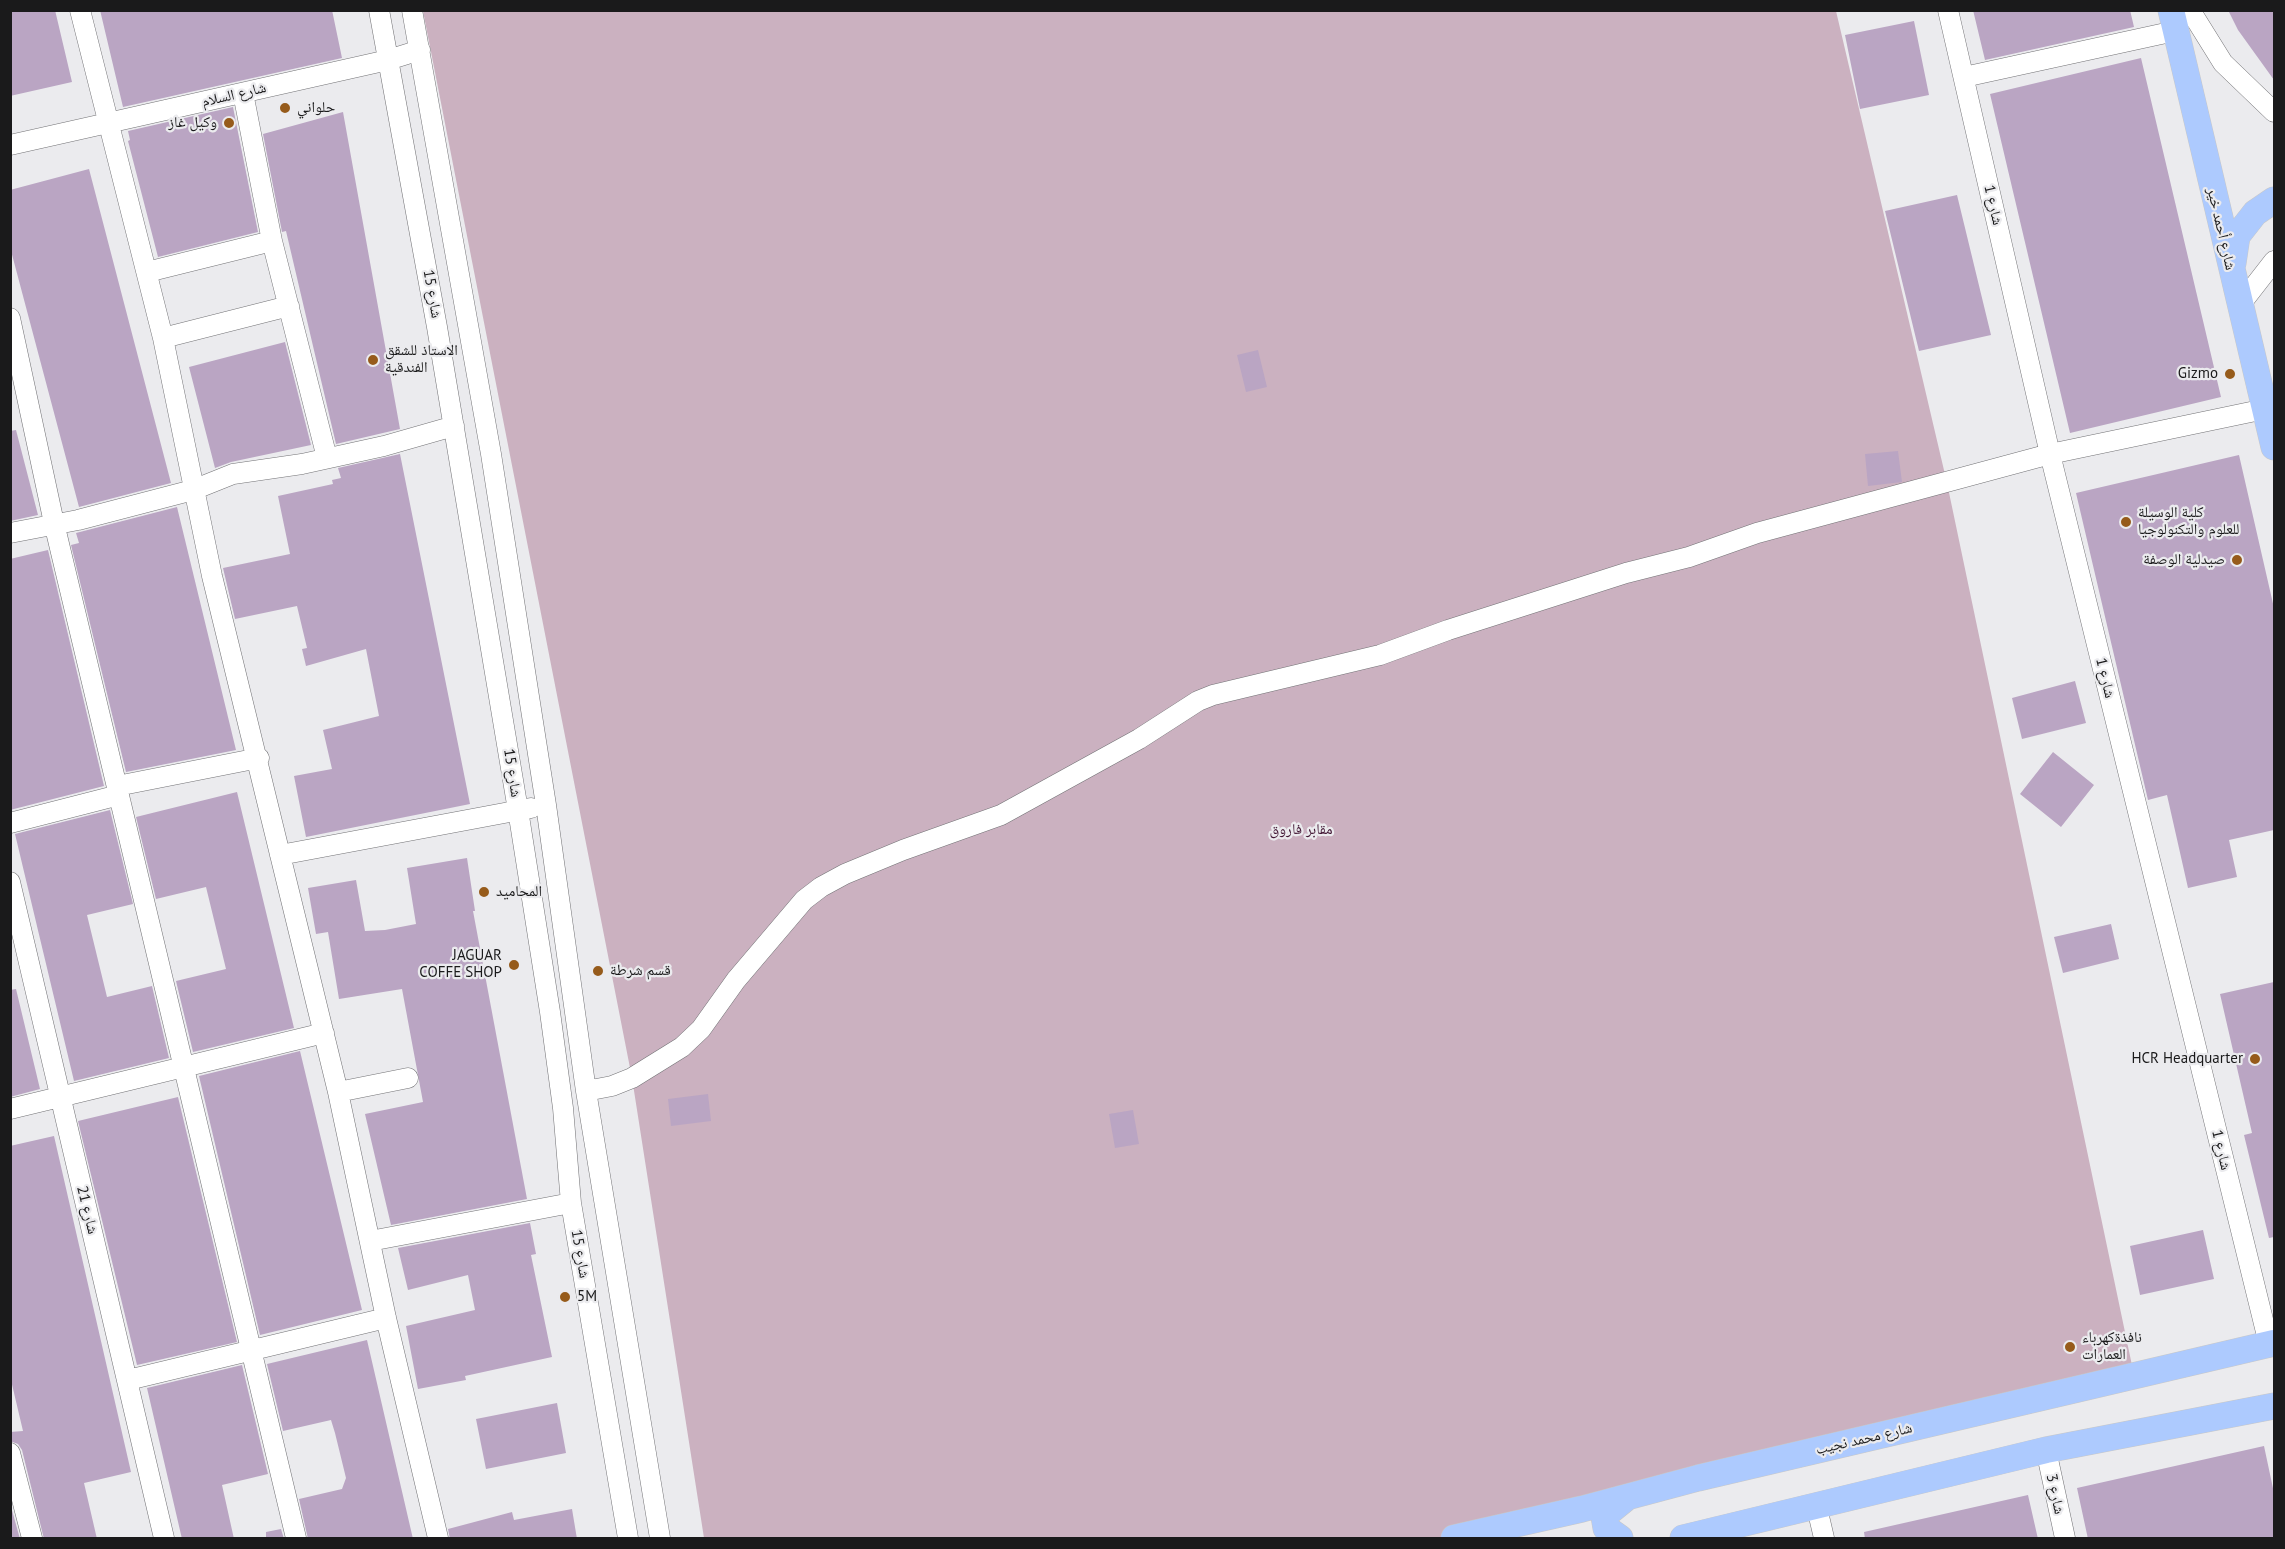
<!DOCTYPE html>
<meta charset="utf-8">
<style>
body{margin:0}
#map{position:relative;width:2285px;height:1549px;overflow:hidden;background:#ebebee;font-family:"PT Sans",sans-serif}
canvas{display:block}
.frame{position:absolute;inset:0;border:12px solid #1a1a1b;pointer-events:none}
</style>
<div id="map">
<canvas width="2285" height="1549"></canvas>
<div class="frame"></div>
</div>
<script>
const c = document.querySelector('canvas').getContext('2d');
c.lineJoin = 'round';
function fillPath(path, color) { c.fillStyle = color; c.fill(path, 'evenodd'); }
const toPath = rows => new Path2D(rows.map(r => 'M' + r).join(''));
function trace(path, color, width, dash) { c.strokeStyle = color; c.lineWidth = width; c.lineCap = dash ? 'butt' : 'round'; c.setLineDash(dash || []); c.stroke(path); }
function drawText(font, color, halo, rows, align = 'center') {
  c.font = font + ' "PT Sans","Noto Naskh Arabic",sans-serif'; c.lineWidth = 4.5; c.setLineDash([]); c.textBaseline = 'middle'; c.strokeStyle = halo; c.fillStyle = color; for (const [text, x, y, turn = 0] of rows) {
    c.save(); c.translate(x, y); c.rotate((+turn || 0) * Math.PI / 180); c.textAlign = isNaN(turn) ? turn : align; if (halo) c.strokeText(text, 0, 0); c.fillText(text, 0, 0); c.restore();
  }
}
fillPath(toPath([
 [423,11,1836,11,1947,483,2134,1375,1453,1538,704,1538,632,1078]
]), '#cbb1c0');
fillPath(toPath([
 [10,10,55,10,72,82,10,96],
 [100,10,332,10,342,58,123,107],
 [1973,10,2130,10,2134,27,1985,60],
 [2228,10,2274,10,2274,80,2238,30],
 [1914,21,1929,95,1860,109,1845,35],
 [2141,58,2221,397,2070,433,1990,94],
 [233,107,258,232,158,257,128,141,130,140,128,131],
 [343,112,400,429,336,444,286,231,282,232,263,134],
 [89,169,171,483,79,507,10,247,10,190],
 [1957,195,1991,335,1919,351,1885,211],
 [285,342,311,445,231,462,215,468,189,367],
 [1258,350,1267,387,1246,392,1237,355],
 [16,430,38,515,10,521,10,431],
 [1898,451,1902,482,1868,486,1865,454],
 [400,454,470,804,306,837,294,776,332,769,323,730,379,716,366,649,306,666,302,649,307,648,297,606,235,619,223,568,290,554,278,496,333,484,332,480,341,478,338,468],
 [2239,455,2274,608,2274,830,2229,840,2237,877,2188,888,2167,795,2148,800,2076,493],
 [177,507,236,750,126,772,71,545,79,543,76,533],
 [48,550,104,786,10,810,10,559],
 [2075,681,2086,723,2022,739,2012,698],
 [2053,752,2094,785,2061,827,2020,794],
 [237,792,294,1028,193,1052,176,981,226,969,206,887,156,899,136,817],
 [110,810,133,904,87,915,107,997,152,986,169,1058,74,1081,15,834],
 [467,858,475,911,473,911,527,1199,391,1225,365,1114,423,1102,402,989,339,999,328,932,316,934,308,888,356,880,365,931,385,930,416,924,407,868],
 [2111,924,2119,959,2063,973,2054,937],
 [2274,982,2274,1237,2269,1238,2244,1135,2252,1133,2220,994],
 [16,989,40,1089,10,1097,10,990],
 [300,1051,362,1310,260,1335,199,1076],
 [708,1094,711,1121,671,1126,668,1099],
 [178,1097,237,1342,137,1365,78,1121],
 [1133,1110,1139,1144,1115,1148,1109,1114],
 [54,1136,131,1472,84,1483,97,1539,44,1539,22,1450,18,1444,10,1441,10,1432,23,1431,10,1376,10,1146],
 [530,1223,536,1254,531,1255,552,1357,465,1376,466,1380,418,1389,406,1326,475,1310,468,1275,408,1290,398,1248],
 [2203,1230,2214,1279,2140,1295,2130,1246],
 [367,1340,413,1539,308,1539,299,1499,342,1489,346,1478,335,1433,331,1420,283,1431,267,1364],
 [242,1365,268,1474,222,1485,234,1539,182,1539,147,1388],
 [557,1403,566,1453,486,1469,476,1419],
 [2264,1446,2274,1493,2274,1539,2088,1539,2077,1488],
 [2028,1495,2038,1539,1865,1539,1864,1532],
 [10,1503,20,1539,10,1539],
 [572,1509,577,1539,450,1539,448,1529,512,1512,514,1520],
 [281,1529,284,1539,266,1539,266,1532]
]), '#baa5c3');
const minor = toPath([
 [80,10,163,338,212,576,338,1092,386,1318,438,1538],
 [379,10,437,327,518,810,550,1012,563,1108,571,1203,628,1538],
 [412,10,491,454,546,805,586,1091,660,1538],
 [1948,10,2050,454,2269,1344],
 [2190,10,2223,63,2274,112],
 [1964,77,2175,31],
 [243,93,272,241,327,458],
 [10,145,388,60,420,50],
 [147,272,272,241],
 [2239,306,2274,261],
 [10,318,54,523,296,1538],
 [163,338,289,306],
 [10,533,78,520,193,490,233,474,302,464,384,446,454,426],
 [117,786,259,758],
 [10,823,119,795],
 [280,855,531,808],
 [10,882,164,1538],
 [586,1091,612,1086,632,1078,682,1047,701,1029,736,980,804,900,821,887,845,874,903,850,1001,815,1139,739,1198,701,1213,695,1380,655,1448,630,1626,573,1689,557,1757,533,2050,454,2265,409],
 [338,1092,408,1078],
 [10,1109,324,1033],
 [370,1241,571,1203],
 [128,1380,386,1318],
 [2046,1450,2065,1538],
 [10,1453,32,1538],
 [1817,1508,1824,1538]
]);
const major = toPath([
 [2171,10,2274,447],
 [2233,263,2237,236,2255,213,2274,200],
 [1454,1538,1582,1509,1698,1478,2274,1343],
 [1620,1538,1606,1528,1604,1516,1625,1499],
 [1683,1538,2046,1450,2274,1406]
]);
trace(minor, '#737376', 21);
trace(major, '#c8c8c8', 27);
trace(minor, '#fff', 20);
trace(major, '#adcafe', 26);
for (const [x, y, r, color] of [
 [285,108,6,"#965b1b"],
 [229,123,6,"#965b1b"],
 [373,360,6,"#965b1b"],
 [2230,374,6,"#965b1b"],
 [2126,522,6,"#965b1b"],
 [2237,560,6,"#965b1b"],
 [484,892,6,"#965b1b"],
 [514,965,6,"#965b1b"],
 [598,971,6,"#965b1b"],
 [2255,1059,6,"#965b1b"],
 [565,1297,6,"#965b1b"],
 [2070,1347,6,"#965b1b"]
]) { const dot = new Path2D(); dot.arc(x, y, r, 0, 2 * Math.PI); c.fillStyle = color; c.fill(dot); trace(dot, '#ebebee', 2); }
drawText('15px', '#1a1a1b', '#ebebee', [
 ["شارع السلام",234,95,-13],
 ["شارع 1",1993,205,77],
 ["شارع أحمد خير",2221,229,77],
 ["شارع 15",432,294,80],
 ["شارع 1",2105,678,76],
 ["شارع 15",512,773,81],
 ["شارع 1",2221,1150,76],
 ["شارع 21",87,1210,76],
 ["شارع 15",580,1254,80],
 ["شارع محمد نجيب",1864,1439,-13],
 ["شارع 3",2055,1494,78]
]);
drawText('15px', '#1a1a1b', '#ebebee', [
 ["حلواني",297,108],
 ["وكيل غاز",217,123,"right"],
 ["الاستاذ للشقق",385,351],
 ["الفندقية",385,368],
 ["Gizmo",2218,374,"right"],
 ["كلية الوسيلة",2138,513],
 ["للعلوم والتكنولوجيا",2138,530],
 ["صيدلية الوصفة",2225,560,"right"],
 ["المحاميد",496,892],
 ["JAGUAR",502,956,"right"],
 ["COFFE SHOP",502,973,"right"],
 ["قسم شرطة",610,971],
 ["HCR Headquarter",2243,1059,"right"],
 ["5M",577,1297],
 ["نافذةكهرباء",2082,1338],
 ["العمارات",2082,1355]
], 'left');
drawText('15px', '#421634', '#ebebee', [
 ["مقابر فاروق",1301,830]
]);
</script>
